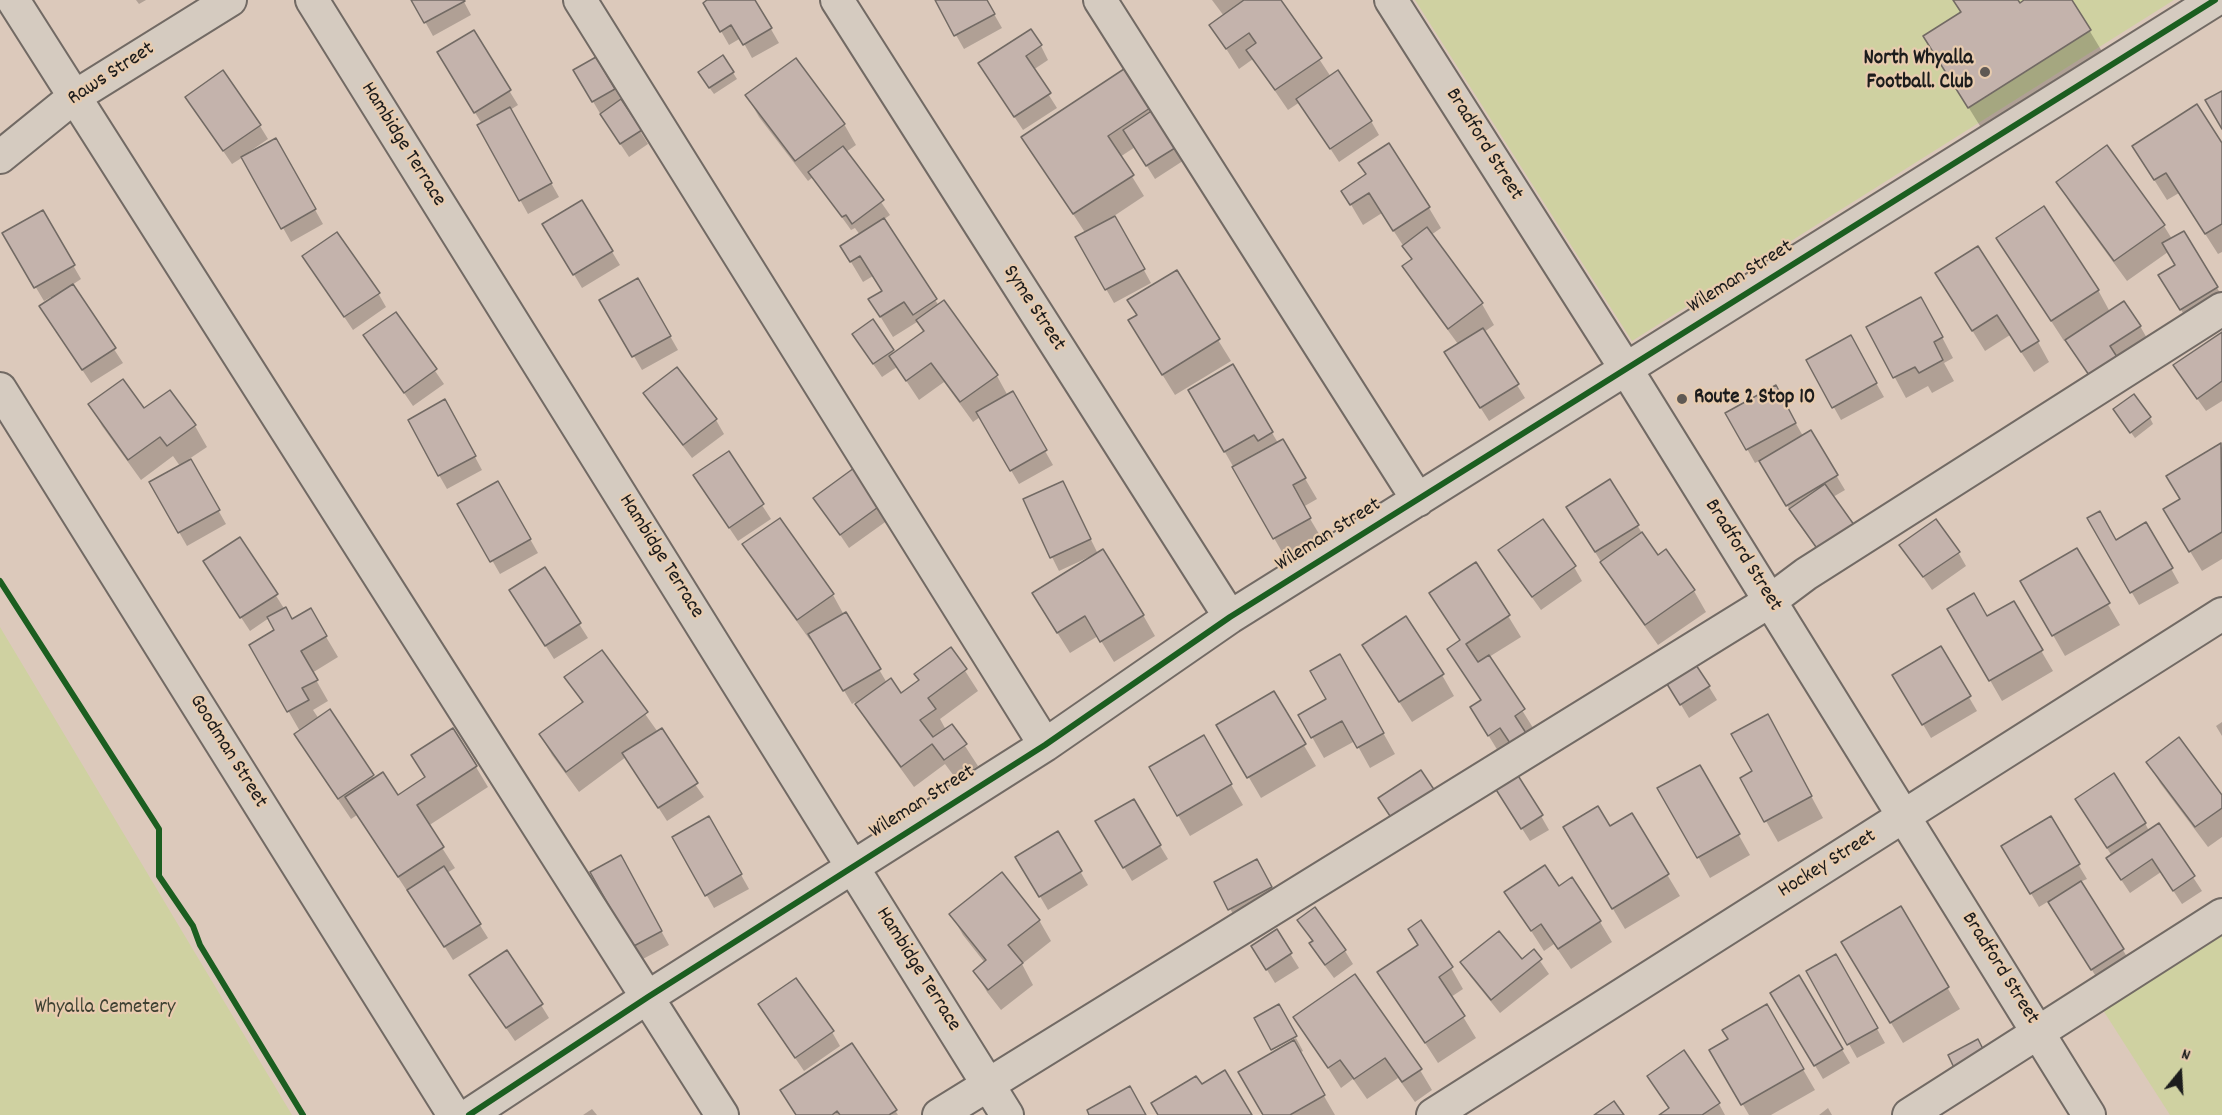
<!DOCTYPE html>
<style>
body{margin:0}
#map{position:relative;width:2222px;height:1115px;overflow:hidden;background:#dcc9bb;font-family:Dekko,sans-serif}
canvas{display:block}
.north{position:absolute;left:2150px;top:1043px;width:60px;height:60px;-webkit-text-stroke:4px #e7cbae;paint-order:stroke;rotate:18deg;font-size:16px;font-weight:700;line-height:24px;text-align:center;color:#1c1c1c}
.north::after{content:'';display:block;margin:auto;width:21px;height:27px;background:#1c1c1c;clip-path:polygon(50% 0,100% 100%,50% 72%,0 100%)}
</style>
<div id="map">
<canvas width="2222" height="1115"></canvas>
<div class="north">N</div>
</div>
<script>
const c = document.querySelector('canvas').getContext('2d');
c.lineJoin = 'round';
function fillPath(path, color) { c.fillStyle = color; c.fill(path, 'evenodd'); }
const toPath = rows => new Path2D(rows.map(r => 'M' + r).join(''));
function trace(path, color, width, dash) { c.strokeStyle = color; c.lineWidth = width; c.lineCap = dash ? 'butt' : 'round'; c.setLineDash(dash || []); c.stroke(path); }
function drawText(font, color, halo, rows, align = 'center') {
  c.font = font + ' Dekko,sans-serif'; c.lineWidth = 4.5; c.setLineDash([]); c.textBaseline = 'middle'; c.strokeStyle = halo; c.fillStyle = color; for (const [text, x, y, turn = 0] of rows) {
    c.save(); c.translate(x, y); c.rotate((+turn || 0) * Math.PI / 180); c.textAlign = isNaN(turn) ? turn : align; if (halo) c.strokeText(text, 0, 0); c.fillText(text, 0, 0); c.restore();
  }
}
fillPath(toPath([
 [1415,0,2174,0,1632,341],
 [0,627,292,1115,0,1115],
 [2222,929,2222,1115,2170,1115,2101,1007]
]), '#cfd1a1');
fillPath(toPath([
 [136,0,146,0,139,4],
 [413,0,463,0,471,15,433,36],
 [710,0,754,0,779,43,752,58,741,38,729,45,705,3],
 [936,0,986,0,1002,28,964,49],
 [1212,0,1280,0,1331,77,1371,121,1379,135,1339,162,1300,102,1288,110,1253,59,1239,69,1211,25,1224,16],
 [1953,0,2016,0,2019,5,2027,0,2071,0,2106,58,1985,134,1925,37,1961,14],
 [473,32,518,105,510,110,559,197,528,214,479,126,482,124,439,53],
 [1041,46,1048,60,1033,70,1057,108,1023,130,988,77],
 [723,57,737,79,714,94,703,79],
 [596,59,648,144,629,157,601,115,575,71],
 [1129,67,1189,157,1155,179,1135,147,1120,157,1144,196,1114,216,1151,283,1114,303,1077,238,1086,234,1023,137],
 [747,96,844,124,856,145,846,152,890,215,883,220,939,306,943,302,997,376,1008,396,1012,393,1053,465,1019,484,980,417,973,422,944,382,919,400,897,367,882,377,862,348,873,321,895,354,924,333,917,322,893,337,870,300,883,292,873,276,863,282,842,247,860,235,855,228,851,230,813,177,808,181,759,117],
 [187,98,260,126,268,139,249,152,250,154,276,140,323,224,291,242,243,157,232,164],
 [2222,145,2222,252,2218,254,2179,193,2167,200,2146,167],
 [1367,175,1429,208,1441,228,1431,235,1482,304,1494,325,1484,332,1525,398,1489,421,1454,366,1458,344,1416,287,1404,266,1412,260,1406,250,1382,213,1363,225,1343,191],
 [2058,182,2164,226,2172,239,2183,233,2222,296,2189,323,2160,275,2176,265,2168,252,2127,281,2070,203],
 [582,202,620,265,582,288,544,224],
 [42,212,81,279,72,285,123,363,91,383,49,320,52,299,51,297,44,301,4,234],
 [1998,239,2098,290,2110,312,2140,326,2148,340,2100,391,2066,340,2064,341],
 [304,257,378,293,386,307,353,330],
 [1176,272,1231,361,1175,395,1142,342],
 [1937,274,2038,342,2049,362,2034,372,2010,335,1985,351],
 [638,280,678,350,642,370,601,300],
 [396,314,444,384,413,406,365,336],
 [1933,320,1953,358,1944,363,1954,381,1932,393,1928,386,1906,398,1868,328],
 [2222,333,2222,401,2206,411,2183,379],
 [1850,337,1884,397,1841,420,1808,361],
 [1233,366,1278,443,1283,441,1317,499,1303,507,1322,539,1286,559,1190,391],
 [676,369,716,420,724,434,692,458,653,407,645,394],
 [1775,387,1803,436,1810,432,1845,490,1833,497,1830,567,1795,519,1761,460,1755,463,1727,413],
 [170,392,195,426,207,447,189,459,226,524,187,546,151,483,180,466,173,456,141,480,102,426,90,405,144,411],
 [445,401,482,470,447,489,439,475],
 [2119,416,2150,418,2153,424,2135,438],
 [2220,445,2222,448,2222,559,2202,571,2177,530],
 [728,453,771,519,738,541,703,489],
 [854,470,888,520,849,548,815,498],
 [498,483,538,553,500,574,460,504],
 [1063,483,1098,554,1143,615,1155,636,1114,662,1098,636,1070,653,1046,615,1090,559,1089,557,1059,571,1052,557],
 [2089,518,2115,542,2146,524,2179,583,2139,605],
 [779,520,833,595,844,615,846,614,887,683,901,695,920,681,951,649,978,691,940,719,946,730,952,726,978,766,957,780,945,764,914,787,869,725,855,702,852,704,813,638,810,640,756,565,744,544],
 [1576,521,1637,525,1657,557,1694,591,1706,612,1658,645,1614,583],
 [240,539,292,621,310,610,338,657,312,673,328,701,313,710,319,719,330,712,375,779,398,797,476,767,488,787,428,826,455,868,447,873,488,938,453,960,413,896,411,897,357,815,351,819,308,755,301,733,251,646,276,631,269,618,250,631,213,575],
 [1901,545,1958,552,1966,566,1932,590],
 [2076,550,2120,625,2065,656,2022,581],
 [1476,564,1521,637,1489,657,1535,731,1501,756,1484,728,1482,701,1461,641,1443,614],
 [1508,564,1574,567,1582,581,1541,610],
 [544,569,588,638,554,659,519,604],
 [2013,603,2053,671,2002,701,1949,609,1987,618],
 [1940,648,1977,711,1931,738,1894,675],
 [601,652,704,797,667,821,626,757,579,792,552,755,540,735,583,704,566,677],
 [1340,656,1395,754,1370,768,1355,741,1324,758,1312,737,1328,700],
 [1376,666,1442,675,1454,696,1412,722],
 [1709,687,1717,700,1689,718,1677,698],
 [1273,693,1316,766,1261,798,1218,725],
 [2222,722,2222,736,2216,726],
 [1203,737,1243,805,1190,836,1151,768],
 [1779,737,1823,818,1778,842,1766,821],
 [2148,762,2222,798,2222,837,2208,847,2160,783],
 [1700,767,1750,855,1710,878,1660,789],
 [1133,801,1168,859,1132,881,1097,822],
 [1505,802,1541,816,1549,830,1530,841],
 [2084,813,2145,823,2149,831,2159,825,2202,891,2182,904,2161,872,2130,893,2116,872,2112,856],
 [1631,815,1680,896,1625,929,1577,849],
 [709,818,749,889,714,908,674,838],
 [2050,818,2087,879,2080,882,2131,963,2100,983,2049,901,2039,907,2003,846],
 [1058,833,1088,885,1048,910,1017,857],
 [620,857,669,945,641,960,592,873],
 [1256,861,1279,901,1238,923,1216,883],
 [1558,888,1600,922,1612,942,1571,969,1554,944,1544,951,1506,892],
 [1900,908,1960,1009,1903,1043,1855,963],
 [951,914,1039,920,1051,941,1022,964,1033,985,1001,1010,987,992,975,971,985,963,963,935],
 [1299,920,1345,951,1353,964,1334,978,1319,958,1311,944,1313,943],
 [1276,931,1299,968,1275,983,1261,960],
 [1533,951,1549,974,1500,1013,1470,976,1462,962,1522,961],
 [1836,956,1885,1043,1857,1058,1808,972],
 [1451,968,1463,989,1451,997,1476,1038,1438,1063,1379,972],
 [1799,977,1850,1063,1823,1079,1772,993],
 [479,989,541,1005,549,1018,515,1041],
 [1766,1006,1815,1090,1771,1115,1749,1115,1711,1050,1730,1039],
 [1295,1017,1420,1070,1432,1090,1415,1102,1398,1078,1367,1099,1353,1079,1341,1088],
 [768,1018,832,1032,840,1046,804,1071],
 [1296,1038,1303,1051,1299,1053,1335,1115,1265,1115,1275,1053,1273,1051],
 [852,1045,898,1115,796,1115],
 [1649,1077,1719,1104,1725,1115,1661,1115,1669,1109],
 [1828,1108,1832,1115,1819,1115],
 [592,1109,597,1115,583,1115]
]), '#0003');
const building = toPath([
 [411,0,464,0,465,1,424,23,411,0],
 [707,0,755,0,772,28,743,45,731,25,720,32,703,3,707,0],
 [935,0,987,0,995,14,954,36,935,0],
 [1244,0,1281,0,1322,58,1275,90,1246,50,1256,43,1249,33,1226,49,1209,25,1244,0],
 [1953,0,2018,0,2020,3,2024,0,2072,0,2091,30,1968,108,1923,36,1961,12,1953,0],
 [1031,29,1042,45,1026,56,1051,93,1014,117,978,63,1031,29],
 [474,30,511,90,474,113,437,52,474,30],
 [723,55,734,72,709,88,698,72,723,55],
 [596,57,615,89,592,102,573,70,596,57],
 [796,58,845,124,795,161,745,95,796,58],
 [1130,65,1156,104,1108,136,1134,175,1073,214,1021,137,1130,65],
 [223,70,261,125,223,151,185,97,223,70],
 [1338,70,1372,121,1330,149,1296,99,1338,70],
 [2222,91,2222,129,2205,100,2222,91],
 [621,99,642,130,620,144,600,114,621,99],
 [2197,104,2222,143,2222,224,2205,234,2166,173,2154,180,2132,146,2197,104],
 [1159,106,1183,143,1146,166,1123,130,1159,106],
 [510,107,552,183,519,201,477,125,510,107],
 [276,138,316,209,281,229,241,157,276,138],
 [1389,143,1430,207,1393,231,1369,193,1350,205,1341,191,1366,174,1358,163,1389,143],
 [2107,145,2165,225,2114,261,2056,182,2107,145],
 [843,146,884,200,852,224,846,215,842,217,808,172,843,146],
 [582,200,613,251,573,275,542,224,582,200],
 [2044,206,2099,290,2051,321,1996,238,2044,206],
 [43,210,75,265,34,288,2,233,43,210],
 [1115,216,1145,269,1105,290,1075,237,1115,216],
 [884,218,937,299,913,315,904,302,880,317,868,299,882,291,860,256,850,262,840,246,884,218],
 [1427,227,1483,303,1448,329,1402,266,1412,259,1402,246,1427,227],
 [2184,231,2218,287,2180,310,2158,275,2175,265,2162,243,2184,231],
 [337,232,380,293,344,317,302,256,337,232],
 [1978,246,2039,341,2021,352,1997,315,1972,331,1935,273,1978,246],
 [1177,270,1220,339,1162,375,1128,320,1137,315,1127,300,1177,270],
 [638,278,671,336,632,357,599,300,638,278],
 [73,284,116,348,82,370,39,306,73,284],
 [1921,297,1943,337,1934,342,1943,360,1919,373,1915,367,1893,378,1866,327,1921,297],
 [944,300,998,375,960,402,931,363,906,381,889,356,924,331,916,320,944,300],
 [2124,301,2141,326,2110,346,2119,360,2091,378,2065,340,2124,301],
 [396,312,437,369,404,393,363,335,396,312],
 [873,319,894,350,873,364,852,334,873,319],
 [1483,328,1519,384,1480,408,1444,352,1483,328],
 [2222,332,2222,381,2197,399,2173,365,2222,332],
 [1851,335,1877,383,1832,408,1806,360,1851,335],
 [1233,364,1273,432,1258,441,1254,435,1224,452,1188,390,1233,364],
 [677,367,717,419,683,445,643,393,677,367],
 [123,379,144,408,170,390,196,425,167,446,160,437,128,460,88,404,123,379],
 [1776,385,1796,423,1746,450,1725,413,1776,385],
 [1013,391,1047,450,1010,471,976,412,1013,391],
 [2134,394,2151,417,2130,433,2113,409,2134,394],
 [445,399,476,456,438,476,408,420,445,399],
 [1811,430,1838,475,1786,506,1759,461,1811,430],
 [1283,439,1306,478,1293,485,1311,518,1273,539,1232,467,1283,439],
 [2221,443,2222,532,2189,552,2163,509,2180,499,2166,476,2221,443],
 [729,451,764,504,729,528,693,475,729,451],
 [191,459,220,510,178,533,149,482,191,459],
 [854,468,881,505,840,535,813,498,854,468],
 [1610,479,1639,525,1595,552,1566,507,1610,479],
 [498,481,531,539,490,562,457,504,498,481],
 [1063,481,1091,539,1050,558,1023,499,1063,481],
 [1825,484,1857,529,1821,554,1789,509,1825,484],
 [2100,511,2116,540,2146,522,2173,568,2130,593,2087,518,2100,511],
 [780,518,834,594,797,620,742,544,780,518],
 [1543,519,1576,566,1532,597,1498,550,1543,519],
 [1936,519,1960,552,1923,577,1899,545,1936,519],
 [1642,532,1658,555,1666,549,1695,590,1645,625,1600,562,1642,532],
 [240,537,278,594,240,618,203,561,240,537],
 [2077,548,2110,603,2052,636,2020,581,2077,548],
 [1103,549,1144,615,1100,642,1085,616,1057,633,1032,593,1103,549],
 [1476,562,1510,615,1466,644,1478,662,1489,655,1525,709,1515,716,1526,733,1510,743,1500,728,1488,736,1470,707,1481,700,1447,649,1460,640,1429,593,1476,562],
 [545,567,581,623,545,646,509,590,545,567],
 [1974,593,1987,616,2014,601,2043,650,1989,681,1947,609,1974,593],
 [286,607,292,619,311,608,327,636,301,651,318,680,302,688,309,700,287,712,249,645,274,630,267,617,286,607],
 [846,612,881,669,843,691,808,634,846,612],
 [1406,616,1444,674,1399,702,1362,645,1406,616],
 [1941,646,1971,696,1922,725,1892,675,1941,646],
 [951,647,967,669,928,698,936,709,920,720,933,737,952,724,967,744,944,760,932,744,901,767,855,704,891,678,901,693,919,680,914,674,951,647],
 [602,650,648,712,566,772,539,734,583,702,564,677,602,650],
 [1340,654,1384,733,1357,748,1342,721,1311,738,1298,715,1326,699,1310,671,1340,654],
 [1696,665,1710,686,1680,705,1667,684,1696,665],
 [1274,691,1306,744,1247,778,1216,725,1274,691],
 [330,709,374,775,338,799,294,734,330,709],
 [1768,714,1812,796,1764,822,1740,778,1752,771,1731,734,1768,714],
 [453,728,477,766,417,805,444,847,398,877,345,797,383,772,398,795,425,777,411,755,453,728],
 [662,728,698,783,658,808,622,753,662,728],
 [1204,735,1232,784,1177,816,1149,767,1204,735],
 [2179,737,2222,795,2222,808,2195,827,2146,762,2179,737],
 [1700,765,1740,834,1697,858,1657,788,1700,765],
 [1421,770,1435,791,1392,819,1378,798,1421,770],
 [2114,773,2146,823,2107,848,2075,799,2114,773],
 [1517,774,1543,815,1521,829,1495,788,1517,774],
 [1134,799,1161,845,1123,868,1095,821,1134,799],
 [1598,806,1610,826,1632,813,1669,874,1612,909,1563,827,1598,806],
 [709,816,742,874,705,896,672,837,709,816],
 [2051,816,2080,864,2030,894,2001,846,2051,816],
 [2159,823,2195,876,2173,891,2152,859,2121,880,2106,858,2159,823],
 [1058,831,1082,871,1039,897,1015,857,1058,831],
 [621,855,662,931,632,947,590,872,621,855],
 [1257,859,1272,887,1228,910,1214,882,1257,859],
 [1545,865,1559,886,1572,877,1601,921,1558,949,1541,924,1531,931,1504,892,1545,865],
 [444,866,481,924,444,947,407,890,444,866],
 [1002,872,1040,920,1008,945,1023,963,988,990,973,971,986,960,949,914,1002,872],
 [2081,881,2124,949,2091,970,2048,902,2081,881],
 [1901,906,1949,987,1890,1023,1841,942,1901,906],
 [1315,907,1346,950,1325,965,1309,943,1313,941,1297,920,1315,907],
 [1421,920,1453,967,1439,977,1465,1016,1425,1043,1377,972,1418,945,1408,929,1421,920],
 [1277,929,1292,953,1266,970,1251,946,1277,929],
 [1499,931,1522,959,1534,949,1542,959,1491,1000,1460,962,1499,931],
 [507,950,543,1004,506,1028,469,975,507,950],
 [1836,954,1878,1028,1847,1045,1806,971,1836,954],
 [1355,974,1422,1069,1402,1082,1385,1058,1354,1079,1340,1060,1328,1068,1293,1017,1355,974],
 [1799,975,1843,1049,1814,1066,1770,993,1799,975],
 [796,978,834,1031,795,1058,758,1004,796,978],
 [1279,1004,1297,1036,1271,1050,1254,1018,1279,1004],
 [1767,1004,1804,1069,1741,1105,1709,1050,1728,1039,1722,1030,1767,1004],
 [1978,1039,1988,1059,1957,1074,1948,1055,1978,1039],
 [1294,1040,1325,1095,1290,1115,1263,1115,1238,1072,1294,1040],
 [852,1043,897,1110,889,1115,840,1115,837,1111,832,1115,796,1115,780,1090,852,1043],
 [1684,1050,1720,1103,1702,1115,1659,1115,1669,1108,1647,1076,1684,1050],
 [1225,1070,1252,1115,1158,1115,1151,1103,1196,1076,1202,1084,1225,1070],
 [1130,1086,1146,1115,1089,1115,1087,1110,1130,1086],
 [1614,1101,1624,1115,1594,1115,1614,1101]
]);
fillPath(building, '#c4b3ac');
trace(building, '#726a64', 1.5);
const minor = toPath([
 [13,0,722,1115],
 [312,0,1007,1115],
 [580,0,1045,745],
 [837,0,1230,617],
 [1100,0,1418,500],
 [1391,0,1626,369,2089,1115],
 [0,157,74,97,230,0],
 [0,389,454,1115],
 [469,1115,648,997,1045,745,1230,617,2215,0],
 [939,1115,1770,601,1806,574,2222,309],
 [1433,1115,2222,614],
 [1909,1115,2222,915]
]);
trace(minor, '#726a64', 36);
trace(minor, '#d5cbc0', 32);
trace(toPath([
 [0,581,159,829,159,876,193,926,200,945,303,1115],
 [469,1115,648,997,1045,745,1230,617,2215,0]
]), '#1b5e20', 6);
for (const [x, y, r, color] of [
 [1985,72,6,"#5f5954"],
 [1682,399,6,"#5f5954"]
]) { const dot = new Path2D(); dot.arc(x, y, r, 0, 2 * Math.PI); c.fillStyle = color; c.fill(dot); trace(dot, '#e7cbae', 2); }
drawText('bold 21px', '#1c1c1c', '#e7cbae', [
 ["North Whyalla",1973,60],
 ["Football. Club",1973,84],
 ["Route 2 Stop 10",1694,399,"left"]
], 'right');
drawText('21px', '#1c1c1c', '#e7cbae', [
 ["Raws Street",112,75,-33],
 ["Hambidge Terrace",402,145,58],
 ["Bradford Street",1483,145,58],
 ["Wileman Street",1741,278,-32],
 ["Syme Street",1033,309,57],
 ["Wileman Street",1329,536,-32],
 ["Bradford Street",1742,556,58],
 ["Hambidge Terrace",660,557,58],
 ["Goodman Street",227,752,58],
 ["Wileman Street",923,803,-32],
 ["Hockey Street",1828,865,-32],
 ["Bradford Street",1999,969,58],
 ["Hambidge Terrace",917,970,58]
]);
drawText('21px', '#3e4132', '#e7cbae', [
 ["Whyalla Cemetery",105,1009]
]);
</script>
